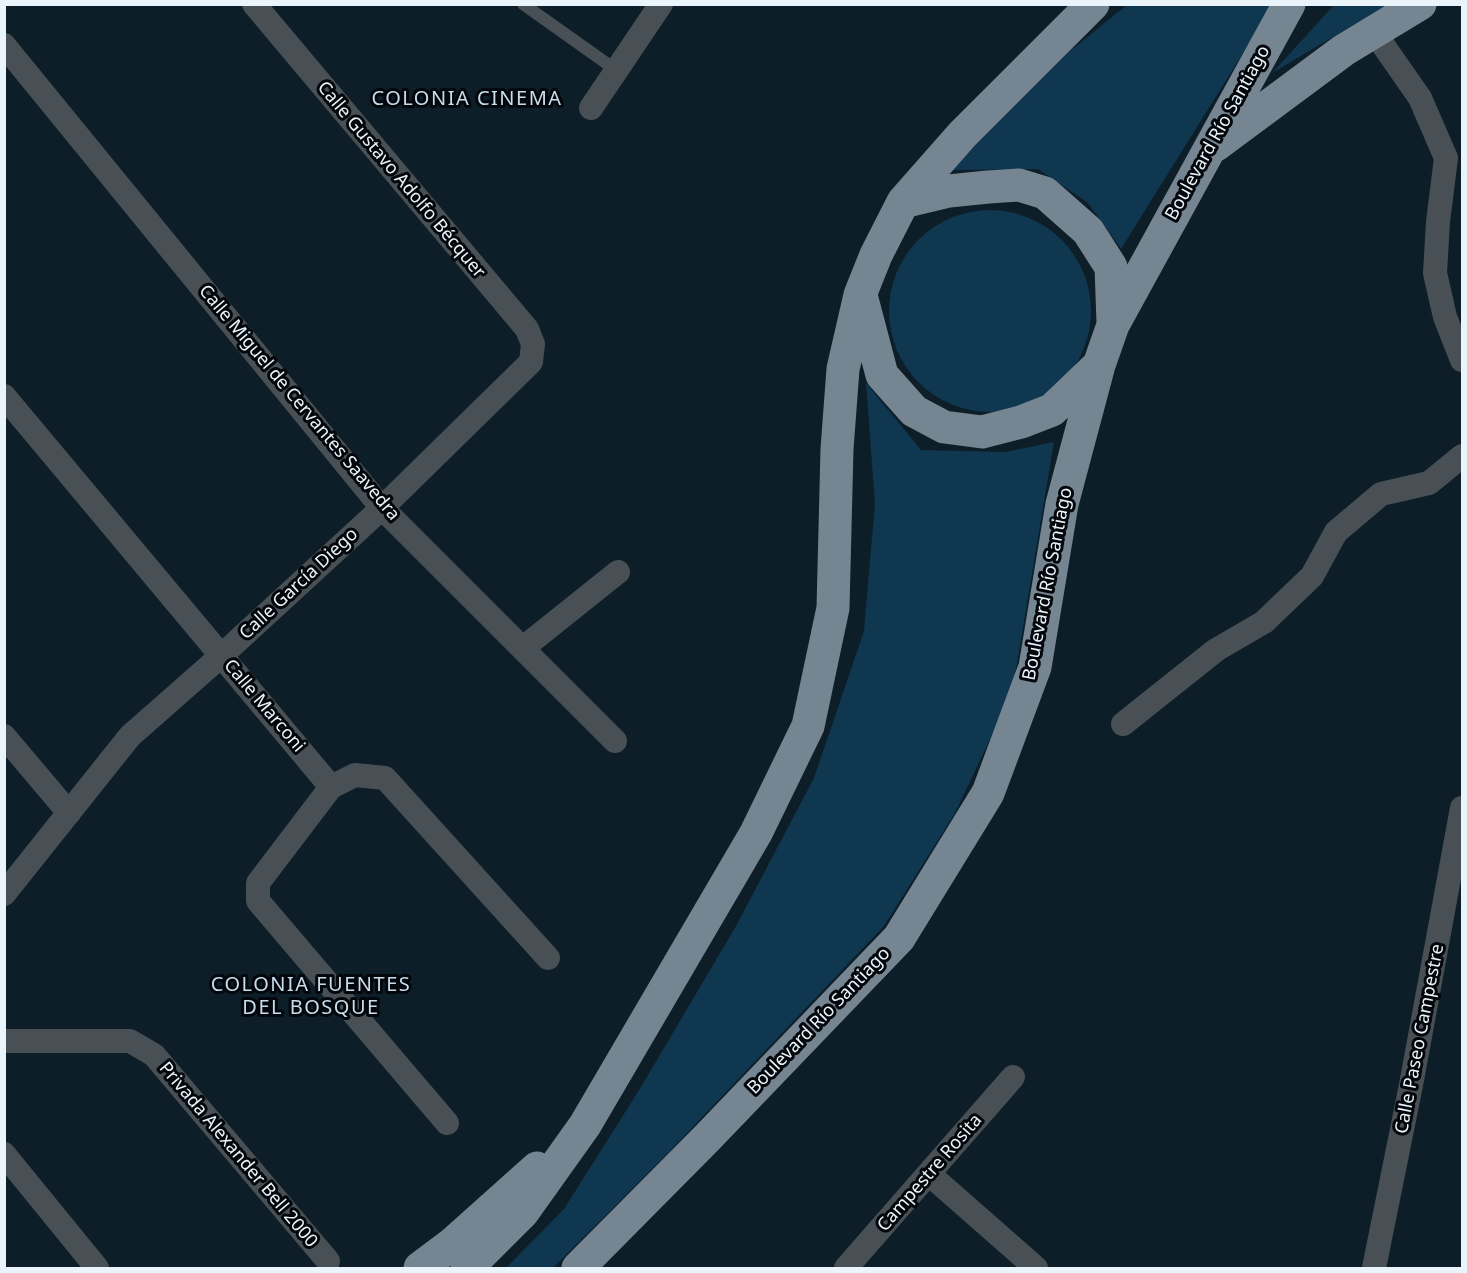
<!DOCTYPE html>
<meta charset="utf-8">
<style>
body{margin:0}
#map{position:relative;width:1467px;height:1273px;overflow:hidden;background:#0d1e28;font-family:"Noto Sans",sans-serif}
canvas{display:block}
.frame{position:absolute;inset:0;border:6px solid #e9f4fb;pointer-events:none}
</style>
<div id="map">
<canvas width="1467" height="1273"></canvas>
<div class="frame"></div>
</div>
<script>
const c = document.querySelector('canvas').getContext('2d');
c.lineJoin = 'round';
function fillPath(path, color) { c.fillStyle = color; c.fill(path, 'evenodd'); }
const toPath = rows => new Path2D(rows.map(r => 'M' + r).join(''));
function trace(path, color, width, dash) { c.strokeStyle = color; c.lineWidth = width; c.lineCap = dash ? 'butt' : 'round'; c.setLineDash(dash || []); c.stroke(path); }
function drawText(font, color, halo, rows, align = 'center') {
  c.font = font + ' "Noto Sans",sans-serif'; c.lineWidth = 6; c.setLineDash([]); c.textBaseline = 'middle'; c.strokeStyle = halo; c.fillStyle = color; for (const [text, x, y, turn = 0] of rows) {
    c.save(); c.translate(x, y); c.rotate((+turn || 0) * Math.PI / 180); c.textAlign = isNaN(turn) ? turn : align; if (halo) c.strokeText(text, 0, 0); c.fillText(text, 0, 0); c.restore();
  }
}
fillPath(toPath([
 [1127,5,1273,5,1121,249,1088,203,1038,169,951,170,1070,51],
 [1334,5,1387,5,1272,73],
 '889 311a101 101 0 1 1 202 0a101 101 0 1 1-202 0Z',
 [866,383,921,450,1005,452,1054,442,1012,693,955,813,884,926,669,1152,553,1268,506,1268,564,1209,641,1087,736,926,814,778,864,631,875,503]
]), '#0f374f');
trace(toPath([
 [523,4,616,70]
]), '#485056', 12);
trace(toPath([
 [1374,32,1420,98,1446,158,1438,222,1435,273,1445,317,1462,360],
 [4,45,382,508,615,741],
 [591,108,661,4],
 [4,396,331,787],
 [523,648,618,572],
 [1123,724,1216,650,1264,622,1312,576,1336,532,1381,494,1429,483,1462,456],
 [4,736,69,813],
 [4,894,130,736,221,656,382,508,531,362,533,344,527,329,254,4],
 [4,1041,130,1041,154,1055,328,1261],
 [447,1123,258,901,258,883,331,787,355,775,385,778,548,958],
 [4,1154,97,1268],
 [929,1174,1036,1268],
 [846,1268,1013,1077],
 [1374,1268,1411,1085,1462,808]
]), '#485056', 24);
trace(toPath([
 [1216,145,1344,50,1420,4],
 [903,202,949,191,988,187,1019,185,1045,193,1088,231,1111,267,1113,323],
 [862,299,882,375,914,411,944,427,982,432,1021,422,1052,410,1099,365],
 [420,1268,452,1244,537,1168],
 [467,1268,523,1212,585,1125,756,833,808,726,833,608,837,449,843,369,860,295,876,255,903,202,962,135,1093,4],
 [578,1268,707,1138,899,938,988,793,1035,667,1062,504,1099,365,1113,325,1289,4]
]), '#758591', 33);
drawText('18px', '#e9f4fb', '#03070b', [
 ["Boulevard Río Santiago",1218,133,-61],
 ["Calle Gustavo Adolfo Bécquer",401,180,50],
 ["Calle Miguel de Cervantes Saavedra",299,403,50],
 ["Calle García Diego",299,584,-43],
 ["Boulevard Río Santiago",1048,584,-79],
 ["Calle Marconi",264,706,50],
 ["Boulevard Río Santiago",819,1021,-46],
 ["Calle Paseo Campestre",1420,1039,-79],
 ["Privada Alexander Bell 2000",238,1155,50],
 ["Campestre Rosita",930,1173,-49]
]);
c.letterSpacing = '1.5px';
drawText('20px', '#c8ddec', '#03070b', [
 ["COLONIA CINEMA",467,99],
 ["COLONIA FUENTES",311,985],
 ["DEL BOSQUE",311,1008]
]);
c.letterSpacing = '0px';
</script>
